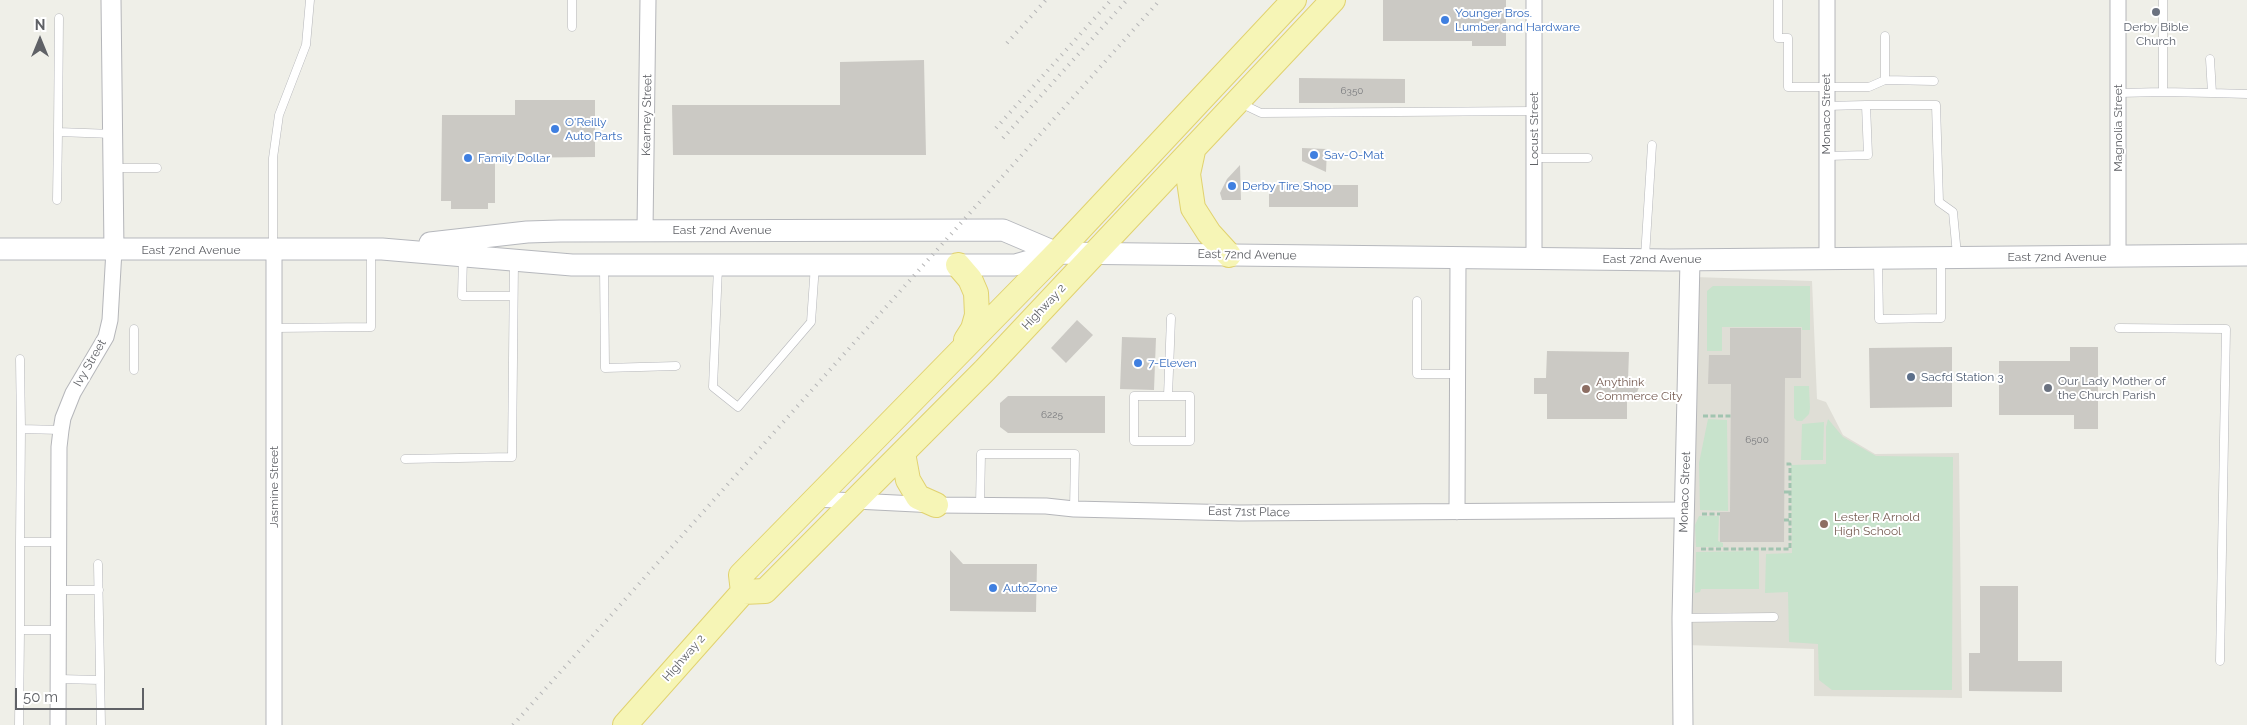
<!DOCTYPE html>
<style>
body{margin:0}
#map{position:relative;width:2247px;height:725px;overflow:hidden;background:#efefe8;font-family:Raleway,sans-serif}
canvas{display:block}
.north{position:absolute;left:15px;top:15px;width:50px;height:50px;-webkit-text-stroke:4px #fff;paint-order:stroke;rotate:0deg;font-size:14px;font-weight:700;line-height:20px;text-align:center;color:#5f6166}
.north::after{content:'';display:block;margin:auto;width:18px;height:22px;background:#5f6166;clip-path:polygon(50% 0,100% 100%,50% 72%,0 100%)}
.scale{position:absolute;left:15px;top:688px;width:129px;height:22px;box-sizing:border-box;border:2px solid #5f6166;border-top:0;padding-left:6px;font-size:15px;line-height:18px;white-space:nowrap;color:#5f6166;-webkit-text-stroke:4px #fff;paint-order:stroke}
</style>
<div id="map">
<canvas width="2247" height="725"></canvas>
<div class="north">N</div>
<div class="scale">50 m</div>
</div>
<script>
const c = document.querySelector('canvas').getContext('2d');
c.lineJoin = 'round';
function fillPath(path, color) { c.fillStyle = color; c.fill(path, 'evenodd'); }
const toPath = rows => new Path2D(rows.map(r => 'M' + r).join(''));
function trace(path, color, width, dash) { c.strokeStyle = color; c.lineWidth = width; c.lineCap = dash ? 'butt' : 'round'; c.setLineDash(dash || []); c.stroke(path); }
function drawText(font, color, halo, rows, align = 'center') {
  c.font = font + ' Raleway,sans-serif'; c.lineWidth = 4; c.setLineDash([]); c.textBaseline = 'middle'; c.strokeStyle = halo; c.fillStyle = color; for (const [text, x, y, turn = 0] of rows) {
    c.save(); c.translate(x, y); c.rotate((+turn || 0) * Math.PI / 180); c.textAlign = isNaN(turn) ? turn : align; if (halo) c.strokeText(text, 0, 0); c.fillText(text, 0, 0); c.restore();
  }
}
fillPath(toPath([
 [1695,277,1812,281,1817,399,1826,402,1843,435,1875,454,1959,453,1962,698,1814,696,1814,649,1685,645]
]), '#dfded6');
fillPath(toPath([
 [1713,286,1810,286,1810,330,1802,330,1802,327,1722,327,1722,351,1707,351,1707,291],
 [1794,386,1809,386,1810,408,1809,414,1802,421,1797,421,1794,418],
 [1708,419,1727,420,1728,511,1700,510,1699,463],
 [1828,419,1843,437,1876,456,1953,457,1952,690,1832,690,1819,680,1818,644,1789,642,1788,592,1765,593,1766,554,1792,553,1791,465,1826,464,1826,427],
 [1824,422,1823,460,1801,460,1802,424],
 [1699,516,1719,516,1718,541,1723,543,1723,547,1696,547,1695,525],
 [1759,551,1759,589,1701,589,1700,592,1695,593,1696,552]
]), '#c8e3cc');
fillPath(toPath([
 [1383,0,1506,0,1506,46,1472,46,1472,41,1383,41],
 [924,60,926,155,673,155,672,105,840,105,840,62],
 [1299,78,1405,79,1405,103,1299,103],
 [515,100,595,100,595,157,495,158,495,203,488,203,488,209,451,209,451,201,441,201,442,115,515,115],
 [1302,148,1327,149,1326,172,1302,161],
 [1240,165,1241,200,1222,200,1220,193,1227,179],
 [1269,185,1358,185,1358,207,1269,207],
 [1077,320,1093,335,1066,363,1051,348],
 [1730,328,1801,328,1801,378,1785,378,1784,542,1720,542,1720,512,1730,512,1731,384,1708,384,1709,355,1730,355],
 [1122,337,1156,338,1154,390,1120,389],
 [1952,347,1952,407,1870,408,1869,348],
 [2070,347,2098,347,2098,429,2074,429,2074,415,1999,415,1999,361,2070,361],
 [1547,351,1629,352,1628,381,1640,385,1635,397,1627,397,1627,419,1547,419,1547,394,1534,394,1534,378,1546,378],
 [1008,396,1105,396,1105,433,1008,433,1000,427,1000,403],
 [950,550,963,564,1037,564,1036,612,950,611],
 [1980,586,2018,586,2018,661,2062,661,2062,692,1969,691,1969,653,1980,653]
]), '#cbc9c4');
const service = toPath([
 [572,0,572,27],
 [1778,0,1778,38,1788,38,1788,87,1869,87,1885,80,1885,36],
 [1885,80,1934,81],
 [2163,92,2212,93,2210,59],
 [2118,93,2163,92,2163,0],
 [2212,93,2247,94],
 [1240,103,1261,113,1534,111],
 [1866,105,1936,105,1939,202,1953,212,1957,255],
 [58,132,59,18],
 [1826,156,1868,155,1866,105,1826,106],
 [1534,158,1588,158],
 [113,168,157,168],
 [57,200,58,132,113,134],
 [273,247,273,158,279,115,306,45,310,0],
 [463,257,462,296,513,296],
 [1645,257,1652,145],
 [1878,260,1879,319,1941,318,1941,259],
 [604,267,605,368,676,366],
 [718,267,713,387,738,407,811,322,815,265],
 [1417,301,1417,374,1459,374],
 [274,328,371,327,371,251],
 [2119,328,2226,329,2220,661],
 [134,329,134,370],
 [20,359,21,429,61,430],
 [1168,396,1190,396,1190,441,1134,441,1134,396,1168,396,1171,318],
 [21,429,20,542,59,542],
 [405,459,512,457,514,262],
 [980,505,981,454,1075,454,1074,509],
 [20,542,20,630,59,630],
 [98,564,101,725],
 [59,590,99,590],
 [1682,618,1774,617],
 [59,679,100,680],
 [19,725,20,630]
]);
const minor = toPath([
 [2118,0,2118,257],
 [645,230,648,0],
 [274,250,274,725],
 [1534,258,1534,0],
 [1827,259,1827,0],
 [815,499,936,505,1046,506,1074,509,1239,513,1684,510],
 [1457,512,1458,259],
 [58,725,59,447,61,430,63,418,73,393,106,337,110,320,114,250]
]);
const tertiary = toPath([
 [111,0,114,250],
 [1683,725,1682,618,1690,260]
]);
const secondary = toPath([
 [430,243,527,232,560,231,1003,230,1057,253],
 [0,249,382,249,572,265,1015,265,1057,253,1670,260,2247,255]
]);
const primary = toPath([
 [1193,151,1188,174,1193,208,1209,233,1229,255],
 [958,265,970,279,976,293,977,315,973,329,966,340],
 [903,453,908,480,918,497,936,505],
 [743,592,765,591,985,370,1333,0],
 [625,725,743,592,741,575,1057,253,1294,0]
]);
trace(service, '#b5b6ba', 9);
trace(minor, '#b5b6ba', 17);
trace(tertiary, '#b5b6ba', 21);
trace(secondary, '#b6b8bd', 23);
trace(primary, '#e1d26f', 26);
trace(toPath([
 [1703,416,1731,416],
 [1784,492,1790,492],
 [1702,514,1720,514],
 [1784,520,1790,520],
 [1701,549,1790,549,1790,464,1784,464]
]), '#a1c4b0', 3, [5, 2.5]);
trace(service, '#fff', 8);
trace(minor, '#fff', 15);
trace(tertiary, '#fff', 19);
trace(secondary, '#fff', 21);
trace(primary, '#f6f5b6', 24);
trace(toPath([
 [1007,43,1046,0],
 [996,128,1111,0],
 [1003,138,1127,0],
 [513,725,1160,0]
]), '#b5b5b6', 4, [1, 6]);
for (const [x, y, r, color] of [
 [2156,12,5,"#6b7280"],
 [1445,20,5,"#3f7fe0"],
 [555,129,5,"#3f7fe0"],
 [1314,155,5,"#3f7fe0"],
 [468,158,5,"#3f7fe0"],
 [1232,186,5,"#3f7fe0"],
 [1138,363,5,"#3f7fe0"],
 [1911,377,5,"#5c6f8a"],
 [2048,388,5,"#6b7280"],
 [1586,389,5,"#8d6e63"],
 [1824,524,5,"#8d6e63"],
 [993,588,5,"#3f7fe0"]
]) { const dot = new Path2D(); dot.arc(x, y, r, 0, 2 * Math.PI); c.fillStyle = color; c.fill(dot); trace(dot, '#fff', 2); }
drawText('10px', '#7a7b7e', null, [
 ["6350",1352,91],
 ["6225",1052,415],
 ["6500",1757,440]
]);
drawText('12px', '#366cbe', '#fff', [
 ["Younger Bros.",1455,13],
 ["Lumber and Hardware",1455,27],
 ["O'Reilly",565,122],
 ["Auto Parts",565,136],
 ["Sav-O-Mat",1324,155],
 ["Family Dollar",478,158],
 ["Derby Tire Shop",1242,186],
 ["7-Eleven",1148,363],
 ["AutoZone",1003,588]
], 'left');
drawText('12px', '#5b616d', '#fff', [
 ["Derby Bible",2156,27],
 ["Church",2156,41],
 ["Our Lady Mother of",2058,381,"left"],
 ["the Church Parish",2058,395,"left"]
]);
drawText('12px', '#5f6166', '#fff', [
 ["Monaco Street",1826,114,-90],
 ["Kearney Street",647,115,-89],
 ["Magnolia Street",2118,128,-90],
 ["Locust Street",1534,129,-90],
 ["East 72nd Avenue",722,230],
 ["East 72nd Avenue",191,250],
 ["East 72nd Avenue",1247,255,1],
 ["East 72nd Avenue",2057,257],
 ["East 72nd Avenue",1652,259],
 ["Highway 2",1044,307,-47],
 ["Ivy Street",90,363,-60],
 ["Jasmine Street",274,487,-90],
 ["Monaco Street",1685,492,-88],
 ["East 71st Place",1249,512,1],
 ["Highway 2",684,658,-49]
]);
drawText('12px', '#4e5e75', '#fff', [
 ["Sacfd Station 3",1921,377]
], 'left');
drawText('12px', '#785e54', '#fff', [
 ["Anythink",1596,382],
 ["Commerce City",1596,396],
 ["Lester R Arnold",1834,517],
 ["High School",1834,531]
], 'left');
</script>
